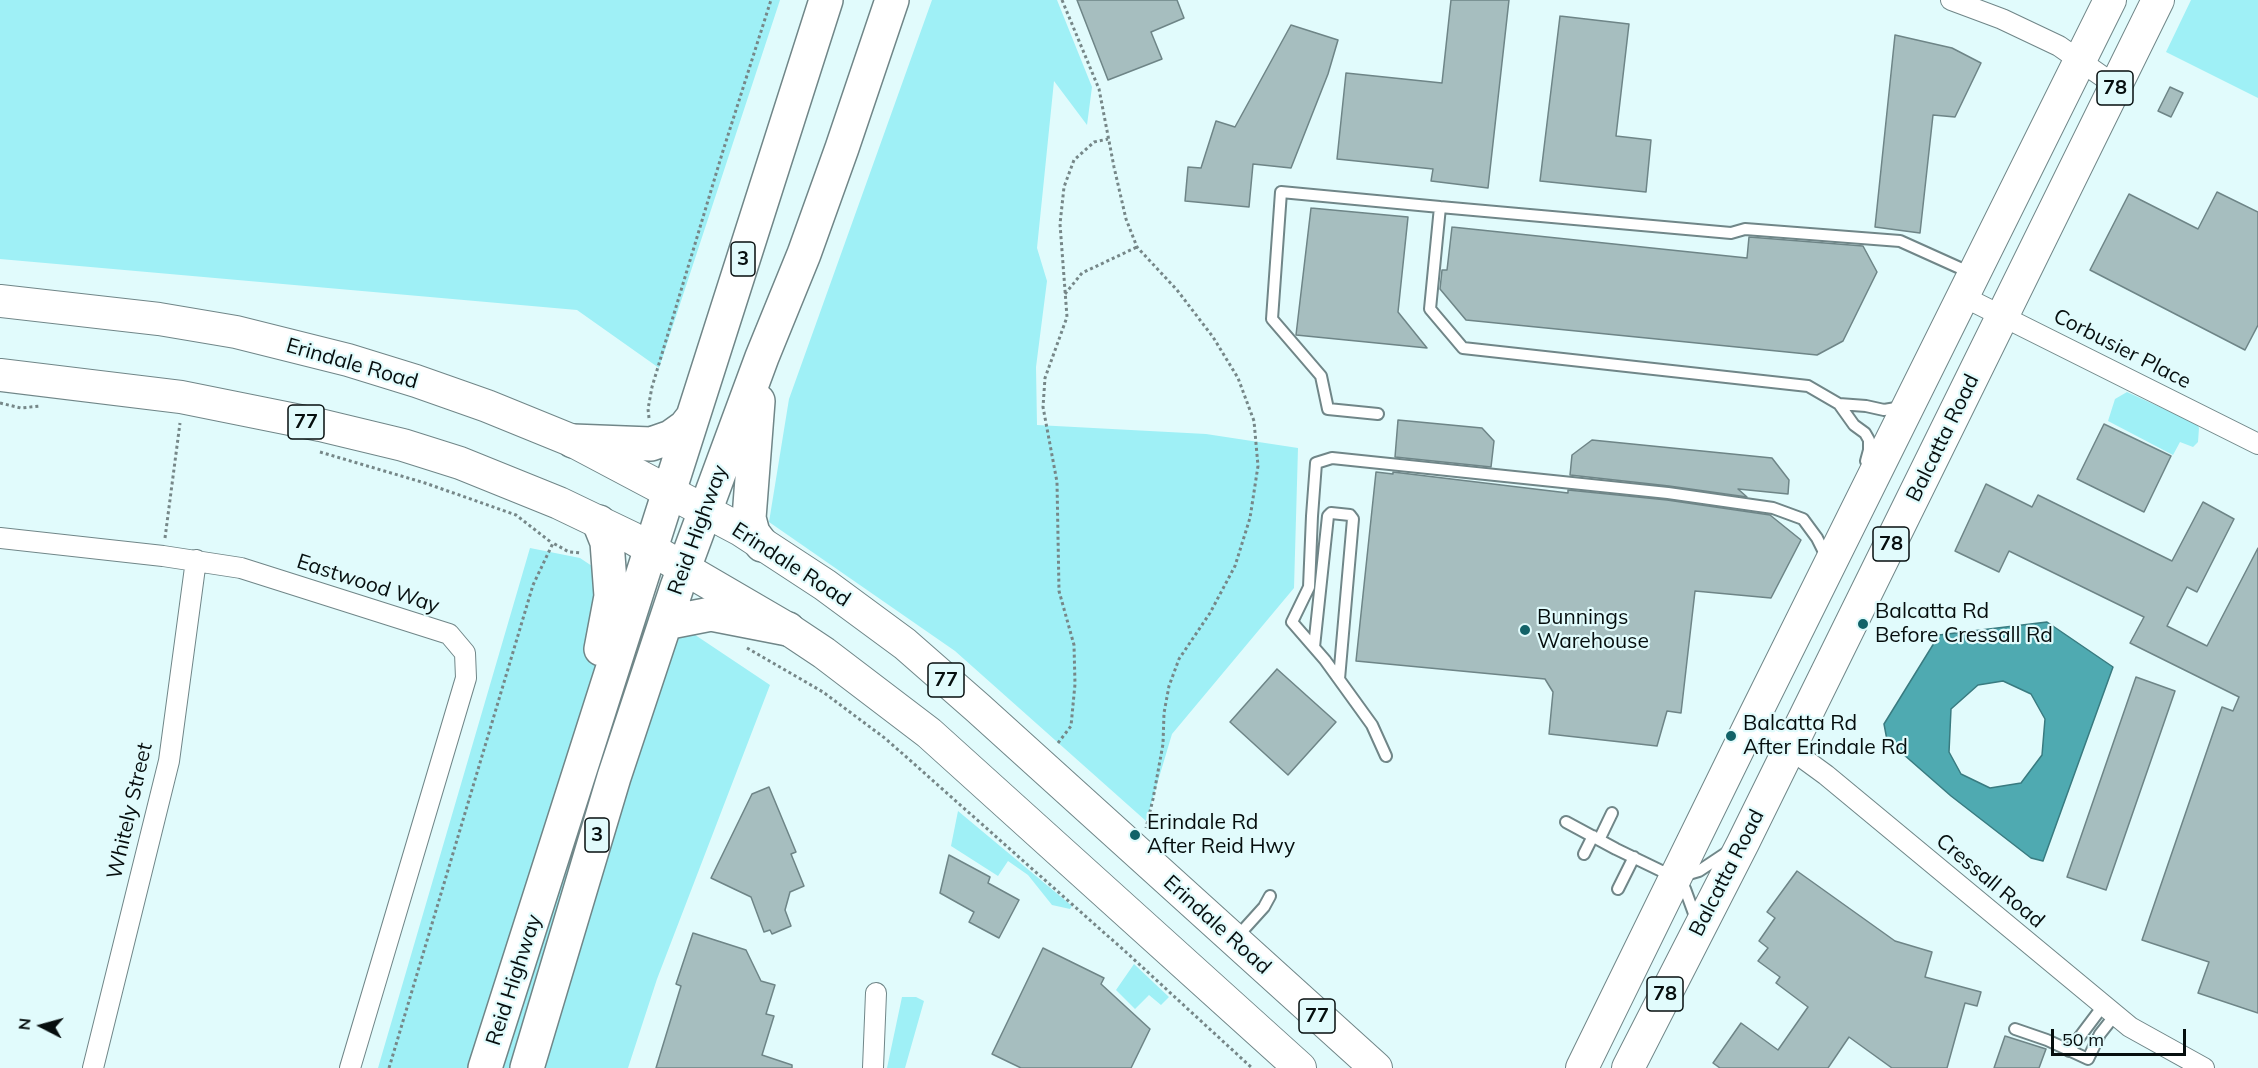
<!DOCTYPE html>
<style>
body{margin:0}
#map{position:relative;width:2258px;height:1068px;overflow:hidden;background:#e1fbfc;font-family:Mulish,sans-serif}
canvas{display:block}
.north{position:absolute;left:12px;top:996px;width:60px;height:60px;-webkit-text-stroke:4px #e1fbfc;paint-order:stroke;rotate:276deg;font-size:16px;font-weight:700;line-height:24px;text-align:center;color:#060e0e}
.north::after{content:'';display:block;margin:auto;width:21px;height:27px;background:#060e0e;clip-path:polygon(50% 0,100% 100%,50% 72%,0 100%)}
.scale{position:absolute;left:2051px;top:1029px;width:135px;height:27px;box-sizing:border-box;border:3px solid #060e0e;border-top:0;padding-left:8px;font-size:18px;line-height:21px;white-space:nowrap;color:#060e0e;-webkit-text-stroke:4px #e1fbfc;paint-order:stroke}
</style>
<div id="map">
<canvas width="2258" height="1068"></canvas>
<div class="north">N</div>
<div class="scale">50 m</div>
</div>
<script>
const c = document.querySelector('canvas').getContext('2d');
c.lineJoin = 'round';
function fillPath(path, color) { c.fillStyle = color; c.fill(path, 'evenodd'); }
const toPath = rows => new Path2D(rows.map(r => 'M' + r).join(''));
function trace(path, color, width, dash) { c.strokeStyle = color; c.lineWidth = width; c.lineCap = dash ? 'butt' : 'round'; c.setLineDash(dash || []); c.stroke(path); }
function drawText(font, color, halo, rows, align = 'center') {
  c.font = font + ' Mulish,sans-serif'; c.lineWidth = 4.5; c.setLineDash([]); c.textBaseline = 'middle'; c.strokeStyle = halo; c.fillStyle = color; for (const [text, x, y, turn = 0] of rows) {
    c.save(); c.translate(x, y); c.rotate((+turn || 0) * Math.PI / 180); c.textAlign = isNaN(turn) ? turn : align; if (halo) c.strokeText(text, 0, 0); c.fillText(text, 0, 0); c.restore();
  }
}
fillPath(toPath([
 [0,0,780,0,659,368,577,310,0,259],
 [932,0,1057,0,1092,87,1087,125,1054,81,1037,248,1047,281,1036,367,1037,425,1206,434,1298,448,1294,588,1172,734,1146,821,955,651,769,522,789,399],
 [2191,0,2258,0,2258,98,2166,52],
 [2127,392,2197,424,2199,428,2198,442,2193,447,2180,442,2173,455,2108,421,2115,399],
 [530,548,580,558,770,685,657,979,628,1068,378,1068],
 [958,811,1072,906,1070,909,1052,905,1028,875,1008,861,998,876,951,846],
 [1134,964,1169,997,1161,1005,1149,995,1135,1009,1116,990],
 [902,997,916,997,924,1001,905,1068,887,1068]
]), '#9ff0f6');
const water = toPath([
 [2047,622,2113,667,2043,861,2031,858,1951,796,1887,740,1884,724,1939,635,2047,622],
 [2003,681,2031,694,2045,719,2042,755,2021,783,1990,788,1961,774,1949,752,1951,709,1978,685,2003,681]
]);
fillPath(water, '#4faab1');
trace(water, '#397b80', 1.5);
const building = toPath([
 [1077,0,1177,0,1184,18,1151,32,1162,59,1108,80,1077,0],
 [1451,0,1509,0,1488,188,1431,181,1433,169,1337,159,1346,73,1442,83,1451,0],
 [1560,16,1629,24,1616,136,1651,140,1646,192,1540,181,1560,16],
 [1291,25,1338,40,1328,74,1291,168,1253,164,1249,207,1185,201,1188,167,1201,168,1216,121,1235,127,1291,25],
 [1895,35,1952,48,1981,63,1955,117,1933,115,1920,233,1875,227,1895,35],
 [2170,87,2183,93,2171,117,2158,111,2170,87],
 [2217,192,2258,212,2258,325,2245,350,2090,270,2129,194,2198,229,2217,192],
 [1311,208,1408,217,1398,312,1427,348,1296,335,1311,208],
 [1452,227,1747,258,1749,237,1863,246,1877,272,1843,341,1817,355,1466,320,1440,289,1442,270,1447,270,1452,227],
 [1398,420,1482,428,1494,441,1491,467,1395,457,1398,420],
 [2104,424,2171,456,2144,512,2077,479,2104,424],
 [1592,440,1772,458,1789,480,1788,494,1738,489,1747,497,1669,486,1570,475,1572,455,1592,440],
 [1376,472,1393,474,1393,472,1568,493,1568,490,1667,500,1770,515,1801,540,1771,598,1695,591,1681,713,1667,711,1657,746,1549,734,1553,692,1545,679,1356,661,1376,472],
 [1986,484,2032,507,2038,495,2172,561,2203,502,2234,519,2197,592,2187,587,2167,626,2207,646,2258,548,2258,1013,2198,993,2209,962,2142,940,2222,707,2233,711,2239,697,2130,643,2144,617,2009,551,1999,572,1955,551,1986,484],
 [1277,669,1336,722,1288,775,1230,722,1277,669],
 [2136,677,2175,691,2106,890,2067,877,2136,677],
 [769,787,796,852,791,854,804,886,790,892,785,910,791,926,772,934,770,930,764,932,751,897,711,878,752,794,769,787],
 [949,855,990,877,988,883,1019,900,999,938,969,922,974,912,940,893,949,855],
 [1797,871,1895,941,1932,952,1925,977,1981,992,1977,1006,1965,1003,1947,1068,1892,1068,1849,1037,1828,1068,1720,1068,1713,1063,1741,1023,1778,1050,1808,1007,1776,983,1780,977,1758,961,1768,948,1759,941,1775,918,1767,912,1797,871],
 [693,933,746,950,761,981,775,985,766,1014,774,1016,762,1055,792,1065,792,1068,656,1068,681,986,676,984,693,933],
 [1043,948,1104,978,1101,984,1150,1029,1131,1068,1021,1068,992,1054,1043,948],
 [2005,1036,2046,1049,2039,1068,1994,1068,2005,1036]
]);
fillPath(building, '#a6bebf');
trace(building, '#6e8587', 1.5);
const lane = toPath([
 [1839,404,1866,406,1884,410,1902,407],
 [1378,414,1328,409,1321,376,1272,319,1281,192,1440,207],
 [1866,461,1869,450,1869,440,1865,433,1854,425,1839,404,1808,386,1463,348,1430,309,1440,207,1731,233,1745,229,1900,241,1971,273],
 [1314,647,1328,516,1331,513,1350,515,1353,519,1339,679],
 [1386,756,1372,725,1325,660,1292,622,1309,587,1312,516,1316,463,1332,458,1668,493,1773,508,1803,519,1817,538,1827,558],
 [1566,822,1616,849,1676,878,1685,889,1696,919],
 [1599,840,1612,813],
 [1584,854,1593,836],
 [1682,876,1699,871,1729,851],
 [1618,889,1634,857],
 [1236,938,1264,907,1270,896],
 [2015,1029,2047,1040,2088,1059,2100,1034,2115,1015],
 [2069,1051,2103,1006]
]);
const street = toPath([
 [1951,0,2002,19,2059,46,2116,86],
 [1964,297,2258,444],
 [0,538,163,556,241,568,449,634,465,653,466,678,350,1068],
 [1749,727,1789,748,1826,775,2130,1027,2204,1068],
 [93,1068,169,761,196,560],
 [873,1068,876,993]
]);
const primary = toPath([
 [0,301,159,319,236,332,348,360,416,381,487,406,573,441,741,530,825,585,905,644,978,708,1376,1068],
 [0,375,181,397,320,425,403,445,460,463,559,503,632,538,788,629,824,653,929,733,1300,1068],
 [1582,1068,1749,727,2110,0],
 [1628,1068,1743,843,2158,0]
]);
const highway = toPath([
 [758,401,749,518,753,533,762,545],
 [573,441,651,444,671,437,685,427,692,418],
 [599,522,607,542,611,596,601,649],
 [665,623,711,614,788,629],
 [485,1068,826,0],
 [527,1068,614,777,677,587,762,357,804,254,842,148,892,0]
]);
trace(lane, '#708688', 14);
trace(street, '#708688', 22);
trace(primary, '#708688', 34);
trace(highway, '#708688', 36);
trace(toPath([
 [1062,0,1099,89,1114,167,1126,219,1137,247,1177,290,1213,337,1238,378,1254,421,1258,466,1250,518,1235,566,1210,613,1179,659,1169,686,1164,713,1163,744,1153,799,1146,828],
 [1065,294,1082,273,1137,247],
 [0,403,21,408,40,406],
 [649,418,648,409,652,387,722,154,771,0],
 [320,452,425,483,516,515,552,543],
 [165,538,180,423],
 [747,648,823,692,886,739,1127,953,1252,1068],
 [1058,743,1071,726,1075,684,1074,645,1059,591,1057,482,1043,407,1045,378,1067,317,1060,224,1064,187,1074,160,1094,142,1108,139],
 [389,1068,533,585,553,543,569,552,582,553]
]), '#768788', 3, [3, 3]);
trace(lane, '#fff', 10);
trace(street, '#fff', 20);
trace(primary, '#fff', 32);
trace(highway, '#fff', 33);
for (const [x, y, r, color] of [
 [1863,624,6,"#126268"],
 [1525,630,6,"#126268"],
 [1731,736,6,"#126268"],
 [1135,835,6,"#126268"]
]) { const dot = new Path2D(); dot.arc(x, y, r, 0, 2 * Math.PI); c.fillStyle = color; c.fill(dot); trace(dot, '#e1fbfc', 2); }
for (const [x, y, w] of [
 [2115,88,36],
 [743,259,24],
 [306,422,36],
 [1891,544,36],
 [946,680,36],
 [597,835,24],
 [1665,994,36],
 [1317,1016,36]
]) { const box = new Path2D(); box.roundRect(x - w / 2, y - 17, w, 34, 4.5); c.fillStyle = '#e1fbfc'; c.fill(box); trace(box, '#060e0e', 1.5); }
drawText('bold 20px', '#060e0e', null, [
 ["78",2115,88],
 ["3",743,259],
 ["77",306,422],
 ["78",1891,544],
 ["77",946,680],
 ["3",597,835],
 ["78",1665,994],
 ["77",1317,1016]
]);
drawText('21px', '#060e0e', '#e1fbfc', [
 ["Corbusier Place",2122,349,27],
 ["Erindale Road",352,364,16],
 ["Balcatta Road",1943,438,-64],
 ["Reid Highway",698,530,-70],
 ["Erindale Road",791,565,33],
 ["Eastwood Way",368,584,18],
 ["Whitely Street",130,811,-77],
 ["Balcatta Road",1727,873,-63],
 ["Cressall Road",1990,881,40],
 ["Erindale Road",1217,925,42],
 ["Reid Highway",514,980,-72]
]);
drawText('21px', '#060e0e', '#e1fbfc', [
 ["Balcatta Rd",1875,612],
 ["Before Cressall Rd",1875,636],
 ["Bunnings",1537,618],
 ["Warehouse",1537,642],
 ["Balcatta Rd",1743,724],
 ["After Erindale Rd",1743,748],
 ["Erindale Rd",1147,823],
 ["After Reid Hwy",1147,847]
], 'left');
</script>
